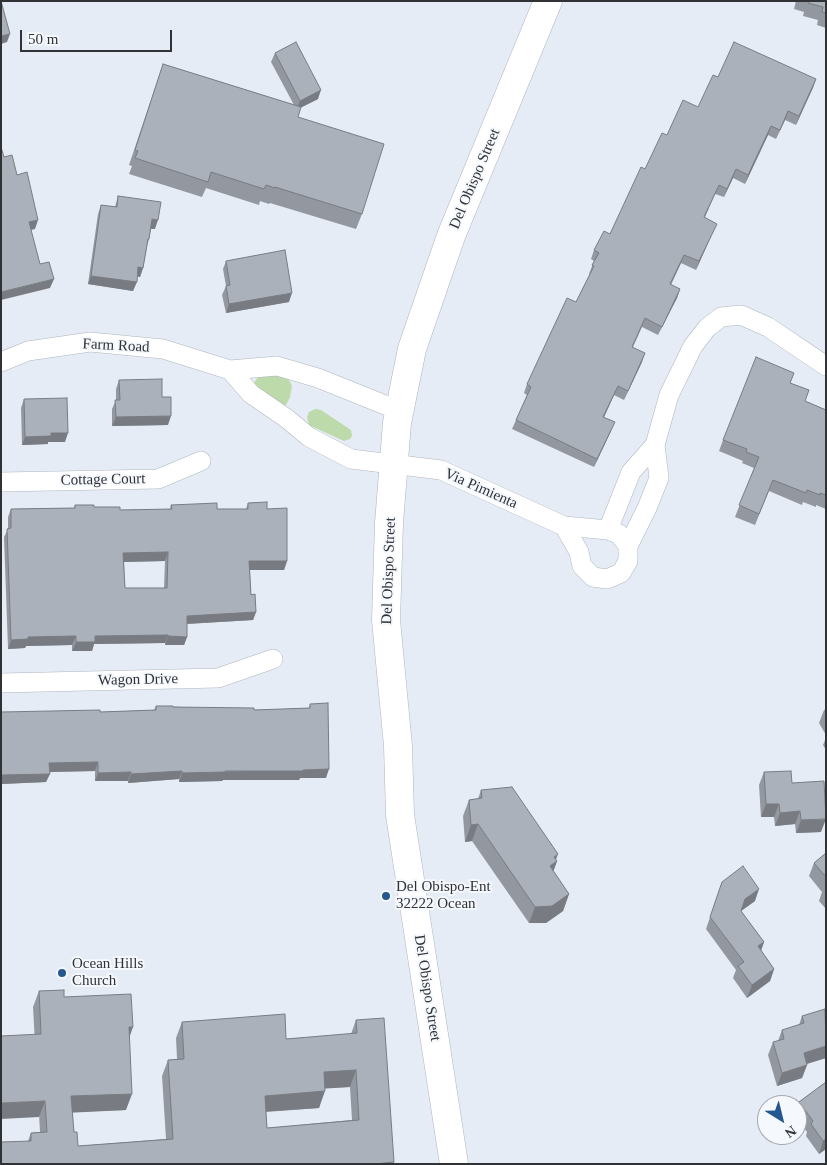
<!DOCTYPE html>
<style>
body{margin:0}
#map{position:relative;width:827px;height:1165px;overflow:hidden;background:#e5ecf5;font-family:Georgia,serif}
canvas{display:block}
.frame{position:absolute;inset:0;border:2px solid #303236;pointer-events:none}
.north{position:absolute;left:757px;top:1095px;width:50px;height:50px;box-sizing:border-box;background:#f5f9fe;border:1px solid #a6a9ae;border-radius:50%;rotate:144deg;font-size:14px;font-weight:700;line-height:20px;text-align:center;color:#303236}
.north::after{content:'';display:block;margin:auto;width:18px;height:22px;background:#24578f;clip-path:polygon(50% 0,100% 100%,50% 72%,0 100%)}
.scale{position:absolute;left:20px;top:30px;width:152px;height:22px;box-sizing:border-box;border:2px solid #303236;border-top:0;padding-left:6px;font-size:15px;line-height:18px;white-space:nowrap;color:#303236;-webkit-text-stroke:4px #f5f9fe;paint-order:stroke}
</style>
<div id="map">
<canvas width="827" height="1165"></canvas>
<div class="frame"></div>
<div class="north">N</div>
<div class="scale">50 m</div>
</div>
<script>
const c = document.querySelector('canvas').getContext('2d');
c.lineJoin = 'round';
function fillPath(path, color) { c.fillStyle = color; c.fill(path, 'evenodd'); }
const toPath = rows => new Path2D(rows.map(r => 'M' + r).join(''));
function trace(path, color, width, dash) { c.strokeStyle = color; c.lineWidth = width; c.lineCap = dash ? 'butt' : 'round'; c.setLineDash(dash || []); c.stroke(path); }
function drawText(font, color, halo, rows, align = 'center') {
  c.font = font + ' Georgia,serif'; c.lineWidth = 4; c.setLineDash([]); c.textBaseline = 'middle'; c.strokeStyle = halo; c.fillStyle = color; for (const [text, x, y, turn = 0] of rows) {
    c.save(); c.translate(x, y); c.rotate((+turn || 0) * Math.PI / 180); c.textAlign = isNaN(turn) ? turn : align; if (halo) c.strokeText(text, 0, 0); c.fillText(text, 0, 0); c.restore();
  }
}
fillPath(toPath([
 [260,374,283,376,289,380,292,386,290,397,286,405,278,406,256,389,254,383],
 [315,409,321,410,351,430,352,436,350,439,344,441,309,425,307,417,309,412]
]), '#bddaab');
const minor = toPath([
 [1,362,28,351,90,342,163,349,230,370,277,366,318,378,400,411],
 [230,370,251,394,286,418,309,437,351,459,441,470,564,526,608,530,619,534,628,546,628,561,621,573,607,579,593,577,582,566,579,552,564,526],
 [1,482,158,479,201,461],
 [608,530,631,472,655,445],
 [628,546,647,508,659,478,655,445,669,395,693,346,707,328,721,317,741,315,768,327,826,366],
 [1,683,218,678,273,659]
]);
const primary = toPath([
 [454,1164,400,815,398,746,386,620,389,523,397,423,412,349,451,236,548,1]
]);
trace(minor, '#afb5bf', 20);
trace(primary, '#afb5bf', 29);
trace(minor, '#fff', 19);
trace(primary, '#fff', 28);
fillPath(toPath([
 [796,1,826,1,826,28,817,25,818,20,803,16,804,12,794,9],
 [275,53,318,99,300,108,298,117,362,214,356,229,270,203,269,204,260,201,259,205,206,188,202,197,129,174,132,166,129,165,163,64,294,105,271,62],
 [718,77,816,79,796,125,785,120,776,139,768,135,745,184,733,178,724,197,715,194,704,218,713,232,696,270,681,263,671,285,680,289,677,298,658,335,642,327,633,347,642,362,624,400,614,395,604,417,611,431,594,467,512,429,516,420,527,395,524,393,527,384,576,302,590,274,589,274,594,261,591,259,594,250,610,234,645,169,667,135,698,107],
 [118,196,155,229,151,229,149,239,147,246,143,268,140,277,137,276,133,291,88,284,98,214,101,205,115,207],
 [226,261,289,302,226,313,222,295,226,286,223,269],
 [119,380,162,397,168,425,112,426,112,409,116,400,116,389],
 [790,383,809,390,805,401,826,410,826,509,816,505,816,507,803,502,802,505,769,491,755,525,735,517,754,468,742,463,743,461,719,451,723,440],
 [24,399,65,442,48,442,48,444,22,445,21,408],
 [248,503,267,509,287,561,284,570,250,570,251,595,256,612,253,620,187,624,187,637,184,645,165,645,165,643,94,644,92,651,72,651,72,645,26,646,25,648,8,649,4,537,8,529,8,517,11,509,74,508,75,505,120,510,170,509,171,505,217,509,246,509],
 [165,561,164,588,125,588,124,562],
 [310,704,326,778,300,778,299,780,223,780,222,781,179,782,179,779,128,783,128,781,95,781,95,771,50,772,46,782,1,784,1,712,100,712,154,710,156,706,254,710,309,708],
 [826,709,826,735,819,723,824,710],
 [826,738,826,750,823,745],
 [764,772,792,783,821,832,796,833,795,824,775,826,774,817,761,817,759,785],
 [481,790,557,861,553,872,569,894,563,911,546,923,529,923,472,841,465,842,463,816,469,800,478,799],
 [826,853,826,909,819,901,822,892,809,876,814,863],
 [722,882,755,901,741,911,764,942,761,950,774,969,770,981,747,998,733,978,736,970,706,929],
 [39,991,64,997,129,1036,126,1110,72,1112,74,1132,78,1146,166,1139,162,1076,168,1060,177,1059,176,1038,182,1022,286,1039,351,1034,356,1020,394,1162,394,1164,1,1164,28,1141,31,1133,40,1132,33,1007],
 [350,1087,352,1120,267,1128,266,1112,319,1108,325,1088],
 [802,1016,826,1058,807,1064,807,1065,802,1078,777,1086,768,1055,773,1042,778,1041,782,1030,799,1025],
 [826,1082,826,1149,819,1154,806,1136,807,1132,797,1118,797,1108,799,1102]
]), '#9398a0');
fillPath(toPath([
 [10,34,7,42,1,44,1,36],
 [816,79,813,88,796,125,799,116],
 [321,90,318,99,296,110,300,101],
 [788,111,785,120,776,139,780,130],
 [771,126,768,135,745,184,748,175],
 [736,169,733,178,724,197,727,189],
 [719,185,715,194,701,226,704,217],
 [152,219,158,220,155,229,149,228],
 [38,220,35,229,26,231,29,222],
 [717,224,713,232,696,270,699,261],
 [684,255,681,263,666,293,670,284],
 [138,267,143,268,140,277,135,276],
 [91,276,137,282,133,291,88,284],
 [54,279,50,288,1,300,1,292],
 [680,289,677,298,658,335,662,327],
 [292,293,289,302,226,313,229,304],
 [645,353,642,362,624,400,628,391],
 [618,386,614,395,600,426,603,417],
 [171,416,168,425,112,426,116,417],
 [615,422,611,431,594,467,597,459],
 [51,433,68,433,65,442,48,442,48,444,22,445,25,437],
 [168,552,165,561,120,562,123,553],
 [249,561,287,561,284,570,246,570],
 [256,612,253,620,184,624,187,616],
 [168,635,165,643,94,644,92,651,72,651,76,642,95,636],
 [76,636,72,645,26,646,25,648,8,649,11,640,28,637],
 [168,636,187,637,184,645,165,645],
 [98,762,95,771,46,772,49,763],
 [329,769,326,778,300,778,299,780,223,780,222,781,179,782,182,773],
 [182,771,179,779,128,783,131,774],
 [131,772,128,781,95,781,98,773],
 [50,774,46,782,1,784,1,775],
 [766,804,779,804,774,817,761,817],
 [800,811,795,824,775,826,780,813],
 [826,819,821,832,796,833,801,820],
 [478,824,472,841,465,842,471,825],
 [558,854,555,862,557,861,551,878,550,866,554,857],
 [759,889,755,901,741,911,745,899],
 [569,894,563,911,546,923,529,923,535,907],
 [764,942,760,954,758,946],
 [774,969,770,981,747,998,752,985],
 [129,1027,133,1027,127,1044],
 [826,1046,826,1058,799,1066,804,1053],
 [807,1065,802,1078,777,1086,782,1073],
 [356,1070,350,1087,318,1089,324,1072],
 [325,1091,319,1108,259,1112,265,1096],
 [132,1094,126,1110,65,1113,71,1096],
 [45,1101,39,1117,1,1119,1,1103],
 [826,1139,826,1149,819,1154,823,1141]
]), '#787c82');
const building = toPath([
 [1,1,10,34,1,36,1,1],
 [809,1,826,1,826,13,822,12,823,7,808,3,809,1],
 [296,42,321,90,300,101,275,53,296,42],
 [734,42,816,79,799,116,788,111,780,130,771,126,748,175,736,169,727,189,719,185,704,217,717,224,699,261,684,255,670,284,680,289,662,327,645,318,632,347,645,353,628,391,618,386,603,417,615,422,597,459,516,420,531,387,527,384,567,298,576,302,594,266,592,265,599,253,594,250,604,231,610,234,641,167,645,169,662,133,667,135,683,100,698,107,713,75,718,77,734,42],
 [163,64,301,107,298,117,384,144,362,214,275,187,275,188,266,185,264,189,211,172,208,182,135,158,138,151,135,150,163,64],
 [1,147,4,157,12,155,17,175,27,172,38,220,29,222,40,264,49,262,54,279,1,292,1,147],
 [118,196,161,202,158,220,152,219,149,239,148,239,143,268,138,267,137,282,91,276,101,205,117,207,118,196],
 [285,250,292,293,229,304,226,286,230,285,226,261,285,250],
 [756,357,794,373,790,383,809,390,805,401,826,410,826,495,820,493,820,495,807,490,806,493,773,480,759,514,739,505,759,457,746,452,747,449,723,440,756,357],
 [162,379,162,397,171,397,171,416,116,417,115,400,120,400,119,380,162,379],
 [67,398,68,433,51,433,51,436,25,437,24,399,67,398],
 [267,502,267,509,287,508,287,561,249,561,251,595,255,594,256,612,187,616,187,637,168,636,168,635,95,636,95,642,76,642,76,636,28,637,28,639,11,640,7,529,11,528,11,509,75,508,75,505,94,505,94,507,120,507,120,510,172,509,171,505,217,503,217,509,248,509,248,503,267,502],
 [168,552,167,588,125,588,123,553,168,552],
 [328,703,329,769,303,770,303,771,225,771,225,772,182,773,182,771,131,774,131,772,98,773,98,762,49,763,50,774,1,775,1,712,100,710,100,712,156,710,156,706,173,706,173,707,254,708,254,710,310,708,310,704,328,703],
 [791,771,792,783,824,781,826,819,801,820,800,811,780,813,779,804,766,804,764,772,791,771],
 [512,787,558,854,554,857,557,861,550,866,569,894,552,906,535,907,478,824,471,825,469,800,482,798,481,790,512,787],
 [826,853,826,877,814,863,826,853],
 [743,866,759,889,745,899,741,911,764,942,758,946,774,969,752,985,738,966,744,962,710,917,722,882,743,866],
 [64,990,64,997,131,994,133,1027,129,1027,132,1094,71,1096,74,1132,77,1132,78,1146,173,1139,168,1060,184,1059,182,1022,285,1014,286,1039,357,1033,356,1020,384,1018,394,1162,375,1164,1,1164,1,1142,31,1141,31,1133,47,1132,45,1101,1,1103,1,1036,41,1034,39,991,64,990],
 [356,1070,359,1120,267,1128,265,1096,325,1091,324,1072,356,1070],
 [825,1009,826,1046,804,1053,807,1065,782,1073,773,1042,784,1039,782,1030,804,1023,802,1016,825,1009],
 [826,1082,826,1139,823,1141,811,1124,813,1121,799,1102,826,1082]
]);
fillPath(building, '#abb1ba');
trace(building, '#787c82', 1);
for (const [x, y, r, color] of [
 [386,896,5,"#24578f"],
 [62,973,5,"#24578f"]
]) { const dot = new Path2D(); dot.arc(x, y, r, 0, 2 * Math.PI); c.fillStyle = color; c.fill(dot); trace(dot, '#f5f9fe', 2); }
drawText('15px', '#303236', '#f5f9fe', [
 ["Del Obispo Street",475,179,-67],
 ["Farm Road",116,346,3],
 ["Cottage Court",103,480,-1],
 ["Via Pimienta",481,489,24],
 ["Del Obispo Street",389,571,-88],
 ["Wagon Drive",138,680,-1],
 ["Del Obispo Street",427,988,81]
]);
drawText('15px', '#303236', '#f5f9fe', [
 ["Del Obispo-Ent",396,887],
 ["32222 Ocean",396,904],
 ["Ocean Hills",72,964],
 ["Church",72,981]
], 'left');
</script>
